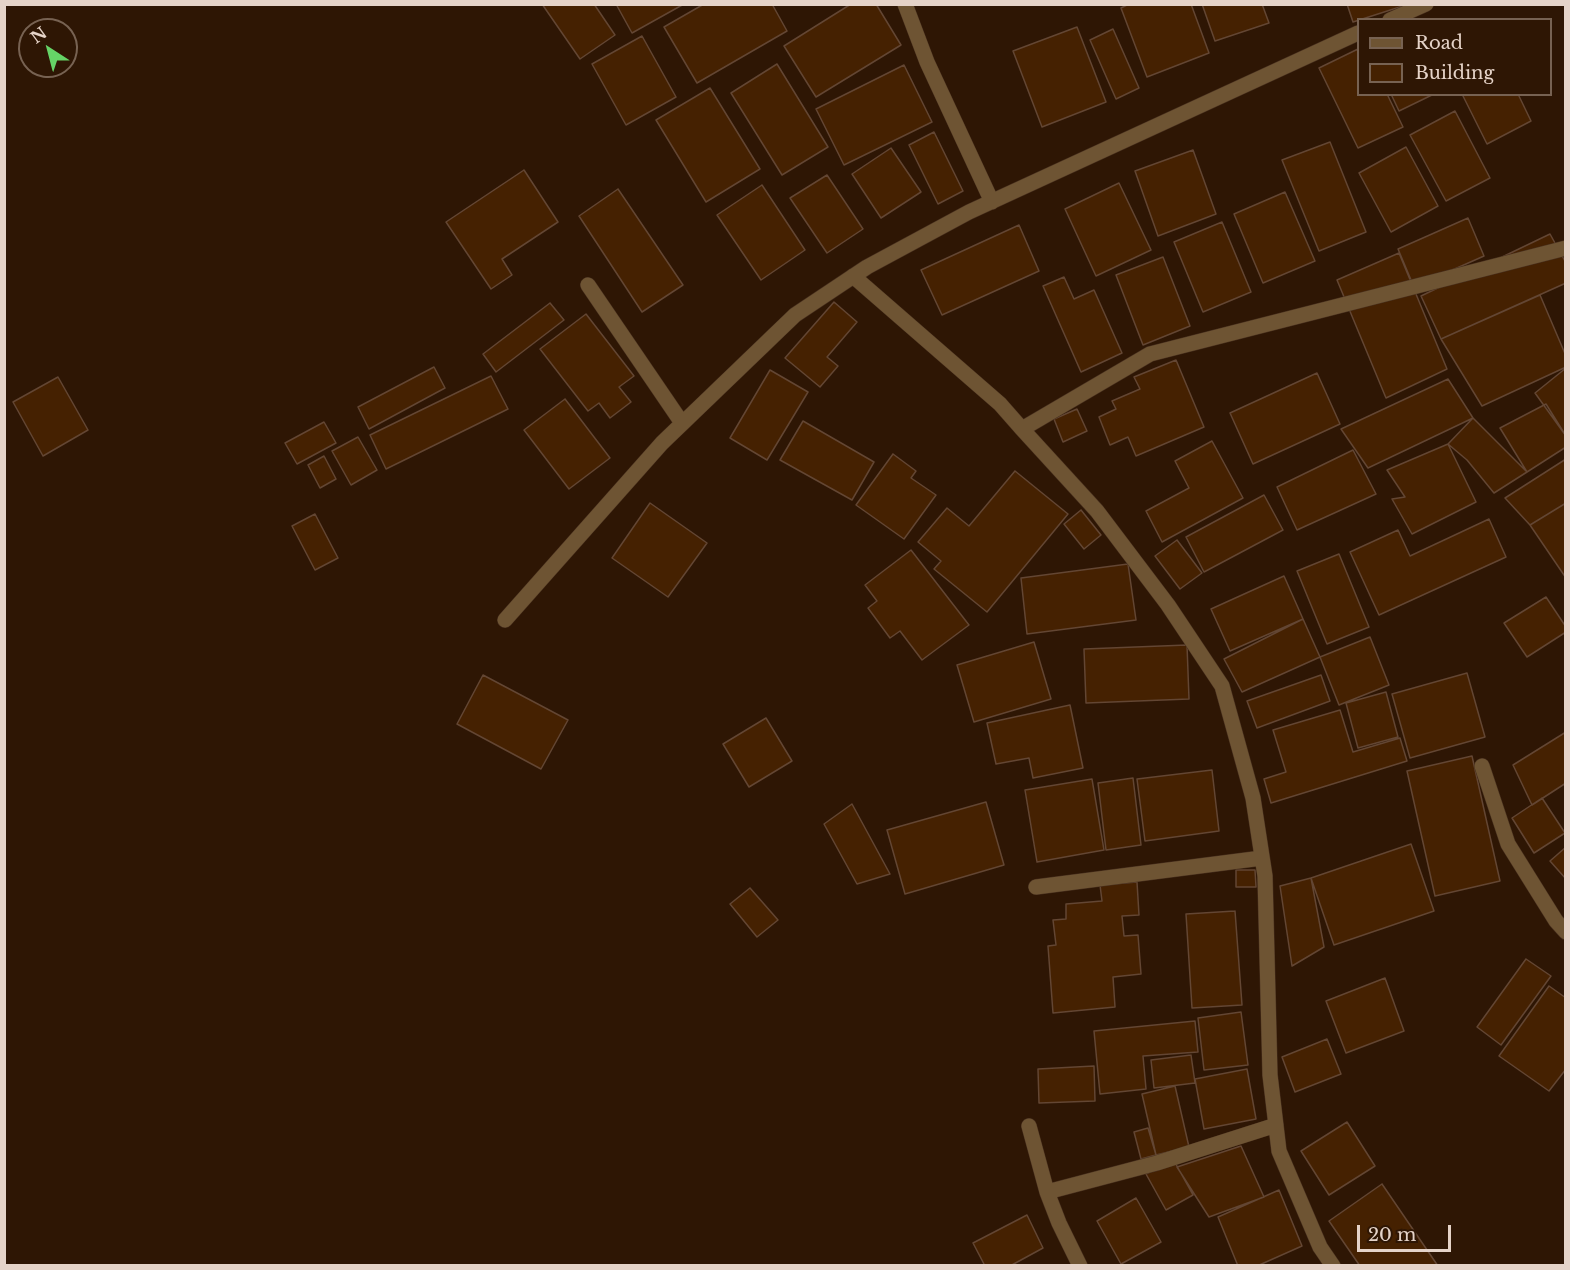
<!DOCTYPE html>
<style>
body{margin:0}
#map{position:relative;width:1570px;height:1270px;overflow:hidden;background:#2e1604;font-family:"Libre Baskerville",serif}
canvas{display:block}
.frame{position:absolute;inset:0;border:6px solid #e5d3c8;pointer-events:none}
.legend{position:absolute;left:1357px;top:18px;width:195px;height:78px;box-sizing:border-box;background:#2e1604;border:2px solid #776252;margin:0;padding:8px 10px;list-style:none;font-size:18px;color:#e5d3c8}
.legend li{display:flex;align-items:center;gap:12px;height:30px}
.legend b{width:30px;border:2px solid #776252}
.north{position:absolute;left:18px;top:18px;width:60px;height:60px;box-sizing:border-box;background:#2e1604;border:2px solid #776252;border-radius:50%;rotate:324deg;font-size:16px;font-weight:700;line-height:24px;text-align:center;color:#e5d3c8}
.north::after{content:'';display:block;margin:auto;width:21px;height:27px;background:#66d467;clip-path:polygon(50% 0,100% 100%,50% 72%,0 100%)}
.scale{position:absolute;left:1357px;top:1225px;width:94px;height:27px;box-sizing:border-box;border:3px solid #e5d3c8;border-top:0;padding-left:8px;font-size:18px;line-height:21px;white-space:nowrap;color:#e5d3c8;-webkit-text-stroke:4px #2e1604;paint-order:stroke}
</style>
<div id="map">
<canvas width="1570" height="1270"></canvas>
<div class="frame"></div>
<ul class="legend">
<li><b style="height:8px;background:#6e5433"></b>Road</li>
<li><b style="height:16px;background:#452101"></b>Building</li>
</ul>
<div class="north">N</div>
<div class="scale">20 m</div>
</div>
<script>
const c = document.querySelector('canvas').getContext('2d');
c.lineJoin = 'round';
function fillPath(path, color) { c.fillStyle = color; c.fill(path, 'evenodd'); }
const toPath = rows => new Path2D(rows.map(r => 'M' + r).join(''));
function trace(path, color, width, dash) { c.strokeStyle = color; c.lineWidth = width; c.lineCap = dash ? 'butt' : 'round'; c.setLineDash(dash || []); c.stroke(path); }
const building = toPath([
 [542,4,594,4,615,35,580,59,542,4],
 [616,4,684,4,632,33,616,4],
 [704,4,772,4,787,31,697,83,664,27,704,4],
 [851,4,876,4,901,45,816,97,784,46,851,4],
 [1129,4,1191,4,1209,53,1147,77,1121,8,1129,4],
 [1202,4,1262,4,1269,23,1215,41,1202,4],
 [1347,4,1406,4,1406,5,1353,22,1347,4],
 [1077,27,1106,102,1042,127,1013,51,1077,27],
 [1113,29,1139,88,1116,99,1090,40,1113,29],
 [642,36,676,97,626,125,592,64,642,36],
 [1358,49,1358,94,1387,94,1403,127,1358,148,1319,68,1358,49],
 [777,64,828,147,782,175,731,93,777,64],
 [904,65,932,122,844,165,816,109,904,65],
 [710,88,760,169,706,202,656,120,710,88],
 [1391,94,1434,94,1399,111,1391,94],
 [1462,94,1518,94,1531,121,1487,144,1462,94],
 [1455,111,1490,178,1446,201,1410,135,1455,111],
 [934,132,963,191,938,204,909,145,934,132],
 [1330,142,1366,232,1319,251,1282,160,1330,142],
 [1406,147,1438,206,1391,232,1359,173,1406,147],
 [891,148,921,192,881,218,852,174,891,148],
 [1193,150,1216,214,1158,236,1135,171,1193,150],
 [524,170,558,222,502,259,512,275,491,289,446,222,524,170],
 [827,175,863,229,827,253,790,198,827,175],
 [1119,183,1151,250,1096,276,1065,209,1119,183],
 [762,185,805,250,761,280,717,215,762,185],
 [618,189,683,285,642,312,579,216,618,189],
 [1285,192,1315,261,1263,283,1234,214,1285,192],
 [1468,218,1484,256,1414,287,1398,249,1468,218],
 [1222,222,1251,292,1203,312,1174,242,1222,222],
 [1019,225,1039,271,942,315,921,270,1019,225],
 [1550,234,1566,263,1566,283,1441,339,1421,296,1550,234],
 [1399,253,1447,369,1386,398,1337,280,1399,253],
 [1163,257,1190,326,1143,345,1116,275,1163,257],
 [1064,277,1074,299,1094,290,1122,353,1081,372,1043,286,1064,277],
 [1540,295,1566,356,1566,367,1482,406,1441,339,1540,295],
 [834,302,857,322,827,357,838,366,820,387,785,358,834,302],
 [550,303,564,320,496,372,483,354,550,303],
 [586,314,634,376,619,387,631,402,610,418,599,403,588,411,540,349,586,314],
 [1176,360,1204,427,1136,456,1128,437,1110,445,1099,417,1116,409,1112,401,1140,389,1134,377,1176,360],
 [434,367,445,388,369,429,358,407,434,367],
 [1566,368,1566,436,1535,393,1566,368],
 [770,370,808,392,767,460,730,438,770,370],
 [1317,373,1340,424,1253,464,1230,413,1317,373],
 [491,376,508,409,386,469,370,435,491,376],
 [58,377,88,430,43,456,13,402,58,377],
 [1448,379,1473,418,1368,468,1341,429,1448,379],
 [565,399,610,458,569,489,524,430,565,399],
 [1546,404,1566,436,1566,447,1527,472,1500,428,1546,404],
 [1077,409,1087,431,1063,442,1054,419,1077,409],
 [1473,418,1527,472,1494,493,1467,460,1448,444,1473,418],
 [803,421,874,462,852,500,780,460,803,421],
 [324,422,336,443,297,464,285,443,324,422],
 [358,437,377,470,351,485,332,451,358,437],
 [1212,441,1243,498,1162,542,1146,511,1189,488,1175,461,1212,441],
 [1448,444,1476,502,1412,534,1392,499,1405,497,1387,470,1448,444],
 [1353,450,1376,494,1297,530,1277,487,1353,450],
 [893,454,916,471,911,478,936,495,904,539,856,505,893,454],
 [324,456,336,479,320,488,308,465,324,456],
 [1566,459,1566,503,1530,525,1505,498,1566,459],
 [1015,471,1068,514,987,612,934,569,941,561,918,542,947,508,969,526,1015,471],
 [1264,495,1283,530,1204,572,1186,537,1264,495],
 [650,503,707,543,668,597,612,558,650,503],
 [1566,503,1566,578,1530,525,1566,503],
 [1081,510,1101,535,1084,549,1064,524,1081,510],
 [315,514,338,558,315,570,292,526,315,514],
 [1489,519,1506,557,1379,615,1350,552,1398,530,1410,556,1489,519],
 [1177,540,1202,573,1180,589,1155,556,1177,540],
 [911,550,969,625,922,660,900,631,890,638,868,608,877,601,865,585,911,550],
 [1339,554,1369,627,1327,644,1297,571,1339,554],
 [1128,564,1136,620,1027,634,1021,578,1128,564],
 [1284,576,1303,619,1230,651,1211,609,1284,576],
 [1546,597,1566,627,1566,632,1527,657,1504,623,1546,597],
 [1303,619,1320,657,1242,692,1224,659,1303,619],
 [1370,637,1389,685,1339,705,1320,657,1370,637],
 [1034,642,1051,699,974,722,957,665,1034,642],
 [1187,645,1189,699,1086,703,1084,649,1187,645],
 [1467,673,1485,737,1410,758,1392,694,1467,673],
 [483,675,568,720,541,769,457,724,483,675],
 [1321,675,1330,701,1257,728,1247,701,1321,675],
 [1386,692,1398,737,1358,748,1346,703,1386,692],
 [1070,705,1083,768,1033,778,1029,758,996,764,987,723,1070,705],
 [1340,710,1353,752,1400,738,1407,761,1271,803,1264,779,1286,772,1273,730,1340,710],
 [766,718,792,761,749,787,723,744,766,718],
 [1566,732,1566,783,1532,805,1513,765,1566,732],
 [1472,756,1500,881,1435,896,1407,771,1472,756],
 [1212,770,1219,831,1145,841,1137,779,1212,770],
 [1133,778,1141,845,1106,850,1098,783,1133,778],
 [1092,779,1104,850,1037,862,1025,790,1092,779],
 [1542,798,1565,833,1534,853,1512,818,1542,798],
 [986,802,1004,865,905,894,887,830,986,802],
 [852,804,890,874,857,884,824,824,852,804],
 [1411,844,1434,911,1334,945,1311,878,1411,844],
 [1566,847,1566,879,1550,861,1566,847],
 [1236,870,1255,870,1256,887,1236,887,1236,870],
 [1311,878,1324,947,1292,966,1280,886,1311,878],
 [1137,882,1139,915,1122,916,1124,936,1138,935,1141,974,1113,977,1115,1007,1053,1013,1048,946,1056,945,1053,920,1066,919,1066,904,1102,901,1100,885,1137,882],
 [750,888,778,920,757,937,730,904,750,888],
 [1235,911,1242,1005,1192,1008,1186,914,1235,911],
 [1526,959,1551,976,1501,1045,1477,1027,1526,959],
 [1385,978,1404,1031,1346,1053,1326,1001,1385,978],
 [1549,986,1566,998,1566,1069,1549,1091,1499,1056,1549,986],
 [1241,1012,1248,1065,1204,1070,1198,1018,1241,1012],
 [1195,1021,1198,1052,1143,1056,1146,1089,1100,1094,1094,1031,1195,1021],
 [1327,1039,1341,1074,1295,1092,1282,1057,1327,1039],
 [1191,1055,1195,1083,1154,1088,1151,1060,1191,1055],
 [1094,1066,1095,1101,1039,1103,1038,1069,1094,1066],
 [1247,1069,1256,1119,1204,1129,1195,1079,1247,1069],
 [1175,1086,1189,1147,1156,1155,1142,1094,1175,1086],
 [1347,1122,1375,1166,1329,1195,1301,1151,1347,1122],
 [1148,1128,1156,1155,1141,1159,1134,1132,1148,1128],
 [1241,1146,1264,1197,1209,1217,1177,1167,1241,1146],
 [1173,1159,1193,1195,1166,1210,1146,1174,1173,1159],
 [1382,1184,1438,1266,1360,1266,1329,1221,1382,1184],
 [1279,1190,1302,1246,1257,1266,1238,1266,1218,1217,1279,1190],
 [1136,1198,1161,1242,1121,1264,1097,1221,1136,1198],
 [1027,1215,1043,1248,1010,1266,985,1266,973,1243,1027,1215]
]);
fillPath(building, '#452101');
trace(building, '#634633', 1.5);
const street = toPath([
 [905,4,927,62,992,202],
 [1390,20,1426,4],
 [853,276,1000,404,1022,429,1097,511,1168,605,1222,686,1253,798,1265,876,1270,1075,1279,1151,1320,1247,1333,1266],
 [588,285,682,423],
 [1022,429,1150,354,1566,248],
 [505,620,662,443,795,315,867,267,969,212,1358,33],
 [1482,766,1508,844,1556,921,1566,932],
 [1036,887,1262,858],
 [1029,1126,1047,1192,1059,1223,1080,1266],
 [1047,1192,1157,1163,1276,1125]
]);
trace(street, '#48301f', 16);
trace(street, '#6e5433', 15);
</script>
